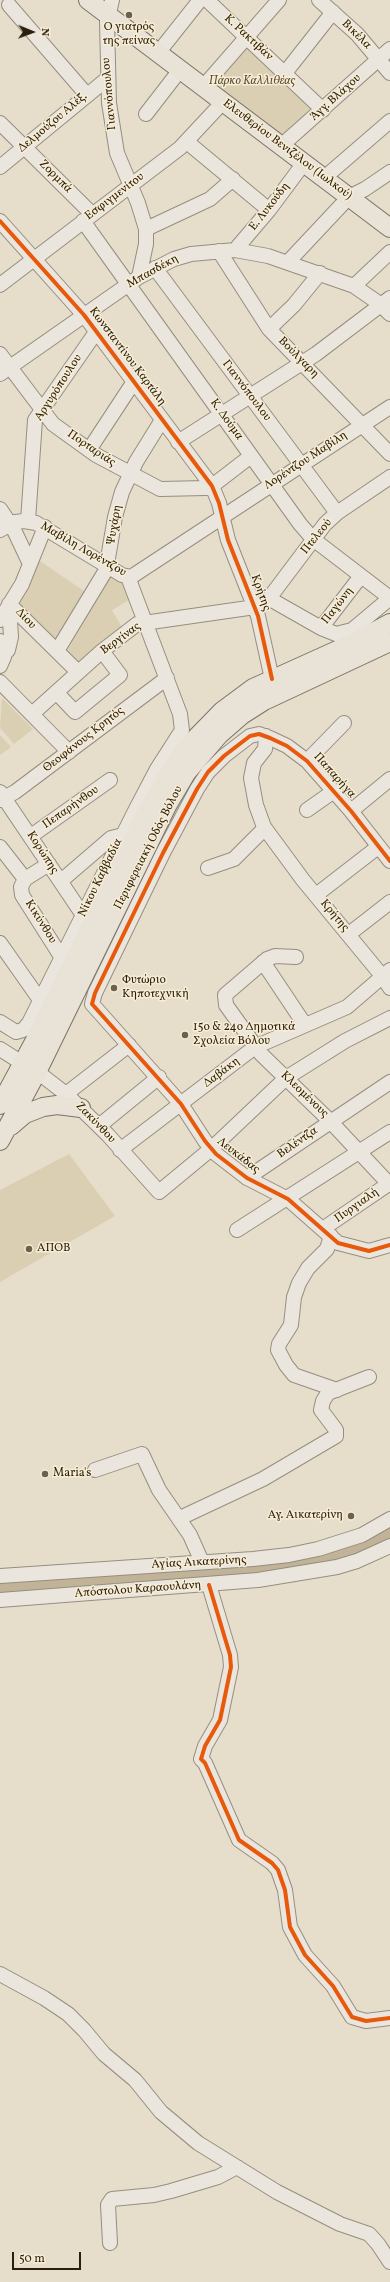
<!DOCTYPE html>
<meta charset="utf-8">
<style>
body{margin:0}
#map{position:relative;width:390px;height:2282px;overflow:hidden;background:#e6deca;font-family:Vollkorn,serif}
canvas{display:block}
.north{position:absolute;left:12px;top:12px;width:40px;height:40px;-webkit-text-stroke:3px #f7edd5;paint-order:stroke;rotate:91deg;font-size:11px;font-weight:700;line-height:16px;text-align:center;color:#2c1e0c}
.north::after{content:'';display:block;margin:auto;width:14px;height:18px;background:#2c1e0c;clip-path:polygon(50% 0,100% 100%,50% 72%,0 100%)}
.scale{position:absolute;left:12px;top:2252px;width:69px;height:18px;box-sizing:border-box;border:2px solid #2c1e0c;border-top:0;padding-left:5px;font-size:12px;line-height:14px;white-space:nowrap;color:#2c1e0c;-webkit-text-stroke:3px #f7edd5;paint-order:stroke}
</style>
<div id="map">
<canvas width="390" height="2282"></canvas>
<div class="north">N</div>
<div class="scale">50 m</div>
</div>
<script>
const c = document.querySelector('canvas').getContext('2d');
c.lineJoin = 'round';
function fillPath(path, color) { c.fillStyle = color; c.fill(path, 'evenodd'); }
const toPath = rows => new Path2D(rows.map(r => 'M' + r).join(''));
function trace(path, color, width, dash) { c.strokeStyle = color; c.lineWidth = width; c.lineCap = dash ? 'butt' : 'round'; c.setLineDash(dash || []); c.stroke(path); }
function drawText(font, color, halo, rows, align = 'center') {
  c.font = font + ' Vollkorn,serif'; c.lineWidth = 3; c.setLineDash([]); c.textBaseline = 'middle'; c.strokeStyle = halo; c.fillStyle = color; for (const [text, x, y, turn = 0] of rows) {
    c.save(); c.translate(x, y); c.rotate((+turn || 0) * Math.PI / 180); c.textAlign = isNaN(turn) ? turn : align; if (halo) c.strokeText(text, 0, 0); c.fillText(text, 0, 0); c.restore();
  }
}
fillPath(toPath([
 [249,45,315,109,284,137,216,85],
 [37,559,87,593,57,644,18,605],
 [111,575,126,585,131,599,112,610,123,629,78,666,66,653],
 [2,698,33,729,14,744,0,728],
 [0,735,11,747,0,755],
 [69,1154,115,1216,0,1282,0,1190]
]), '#dacfb3');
fillPath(toPath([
 [390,1525,390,1543,327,1566,237,1579,0,1595,0,1583,259,1565]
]), '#c0b397');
const minor = toPath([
 [112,0,107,22,109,103,117,153,138,203,146,229,146,244,139,277],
 [207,0,323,110],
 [319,0,357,34,390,73],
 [9,5,87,95],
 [158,53,200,0],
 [285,73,333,12],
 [203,87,279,0],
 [146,114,180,70],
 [0,123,92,214],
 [187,142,269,210],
 [281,146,390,49],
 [0,167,107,79],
 [324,178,390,121],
 [0,221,84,315,212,486,219,503,228,540,258,616,272,679],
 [83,221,300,524,313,539,390,598],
 [146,229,210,199,233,179],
 [235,250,269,210,304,163],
 [219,251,269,329,390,454],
 [288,262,349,197,365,189,390,172],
 [155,268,337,513],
 [0,285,180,148,223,102],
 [354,286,390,252],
 [269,329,294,305,320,273],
 [0,354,53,424,96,455,160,489,206,488,212,486,251,456],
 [0,374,139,277,174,259,191,254,235,250,268,256,354,286,380,304,390,314],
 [178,442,316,354,390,298],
 [89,450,133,383],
 [0,509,14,530,30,564],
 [28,521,35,420,96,332,96,324],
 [0,530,15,522,24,521,36,523,122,575,131,577,390,407],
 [270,599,321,628,361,576],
 [9,604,78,672],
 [0,620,22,584,45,527],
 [321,628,336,634,352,630,390,598],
 [0,641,4,657,0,666],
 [57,651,106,570,115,517,122,492,136,462,162,420],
 [4,654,8,650,11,637,9,604],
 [0,682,69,752],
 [56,692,75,712,120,675,102,651],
 [32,714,102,651,137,624,255,607,267,601,325,524,337,513,390,477],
 [266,736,265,749,254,763,251,778,256,805,264,827,303,880,383,977,390,988],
 [307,761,344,723],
 [0,792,83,915],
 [0,800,15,792,167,678],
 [307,810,334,791],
 [351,811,390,779],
 [31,836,110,780],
 [0,847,25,879,21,887,22,895,62,958],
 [390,861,351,811,307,761,287,746,270,738,259,734,250,736,224,756,208,772,197,789,163,853,95,993,92,1004,181,1104,205,1141,216,1154,247,1178,288,1199,338,1243,369,1251,390,1245],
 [208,868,234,859,265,828],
 [25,879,49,864],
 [61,881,111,838,123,835],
 [316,895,378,847],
 [349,934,390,902],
 [0,943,40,1000],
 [296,957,275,956,267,959,225,995,226,1005,261,1054,330,1121,390,1185],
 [263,962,305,1025],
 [0,1022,16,1032,23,1030,29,1023,136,809,157,769,182,730,180,714,128,577],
 [0,1049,44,1077,66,1094,108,1135,159,1192,211,1149,286,1078,345,1041,390,1018],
 [66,1094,129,1045],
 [99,1126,159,1077],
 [120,1150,255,1047,347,1007,390,970],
 [247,1178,390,1082],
 [324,1228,390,1183],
 [237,1230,390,1132],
 [331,1236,327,1249,308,1268,299,1283,294,1297,291,1325,279,1344,278,1350,286,1365,294,1375,337,1390],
 [95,1470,142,1454,159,1490,190,1535,202,1562],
 [180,1518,263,1479,336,1436,336,1430,321,1410,323,1401,328,1393,369,1377],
 [0,1576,253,1559,289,1555,318,1549,362,1535,390,1519],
 [209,1585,230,1655,231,1667,220,1720,205,1746,201,1759,205,1763,239,1840,272,1863,278,1870,285,1890,290,1927,305,1955,333,1986,352,2017,366,2021,390,2018],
 [0,1600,258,1580,337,1567,357,1561,390,1546],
 [0,1974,44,1998,68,2014,84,2030,104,2054,135,2080,161,2112,198,2143,277,2192,340,2224,369,2234,378,2244,390,2262],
 [110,2243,108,2205,112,2199,154,2195,171,2191,218,2177,237,2167]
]);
const major = toPath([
 [88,0,390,228],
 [0,1105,34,1042,145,815,169,773,185,749,222,711,253,688,355,642,390,623],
 [11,1126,25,1114,43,1107,57,1105,81,1108],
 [0,1141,37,1072,167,806,187,772,219,735,242,715,264,701,390,642]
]);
trace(minor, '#958e80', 16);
trace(major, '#7a7467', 20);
trace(minor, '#ebe6dd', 14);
trace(major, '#e8e2d7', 18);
trace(toPath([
 [0,221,84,315,212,486,219,503,228,540,258,616,272,679],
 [390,861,351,811,307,761,287,746,270,738,259,734,250,736,224,756,208,772,197,789,163,853,95,993,92,1004,181,1104,205,1141,216,1154,247,1178,288,1199,338,1243,369,1251,390,1245],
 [209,1585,230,1655,231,1667,220,1720,205,1746,201,1759,205,1763,239,1840,272,1863,278,1870,285,1890,290,1927,305,1955,333,1986,352,2017,366,2021,390,2018]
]), '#e8590c', 4);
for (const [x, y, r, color] of [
 [129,15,4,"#6d614e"],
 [114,988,4,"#6d614e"],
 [185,1035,4,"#6d614e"],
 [29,1249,4,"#6d614e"],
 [45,1474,4,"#6d614e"],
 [351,1516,4,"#6d614e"]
]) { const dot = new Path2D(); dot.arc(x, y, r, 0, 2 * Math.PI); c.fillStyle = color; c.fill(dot); trace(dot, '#f7edd5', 1.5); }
drawText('12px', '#2c1e0c', '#f7edd5', [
 ["Ο γιατρός",129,28,"center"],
 ["της πείνας",129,42,"center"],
 ["Φυτώριο",122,981],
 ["Κηποτεχνική",122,995],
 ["15ο & 24ο Δημοτικά",193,1028],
 ["Σχολεία Βόλου",193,1042],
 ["ΑΠΟΒ",37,1249],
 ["Maria's",53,1474],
 ["Αγ. Αικατερίνη",343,1516,"right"]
], 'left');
drawText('12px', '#2c1e0c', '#f7edd5', [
 ["Βικέλα",356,35,45],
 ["Κ. Ρακτιβάν",248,38,43],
 ["Γιαννόπουλου",110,94,-95],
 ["Άγγ. Βλάχου",336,98,-42],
 ["Δελμούζου Αλέξ.",53,123,-40],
 ["Ελευθερίου Βενιζέλου (Ιωλκού)",287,150,37],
 ["Ζορμπά",55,177,45],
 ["Εσφιγμενίτου",115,197,-37],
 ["Ε. Λυκούδη",270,207,-52],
 ["Μπασδέκη",153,272,-29],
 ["Κωνσταντίνου Καρτάλη",127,357,53],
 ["Βούλγαρη",298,358,45],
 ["Αργυρόπουλου",59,388,-57],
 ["Γιαννόπουλου",246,391,53],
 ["Κ. Δούμα",226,420,54],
 ["Πορταριάς",91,449,34],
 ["Λορέντζου Μαβίλη",306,461,-33],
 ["Ψυχάρη",115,525,-80],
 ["Πτελεού",317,537,-51],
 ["Μαβίλη Λορέντζου",83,550,30],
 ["Κρήτης",260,593,70],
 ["Παγώνη",338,606,-52],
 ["Δίου",25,619,46],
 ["Βεργίνας",121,639,-36],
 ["Θεοφάνους Κρητός",84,740,-38],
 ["Παπαρήγα",334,776,48],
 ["Πεπαρήνθου",71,808,-35],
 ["Περιφερειακή Οδός Βόλου",149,848,-63],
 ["Κορώπης",42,853,57],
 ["Νίκου Καββαδία",101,878,-64],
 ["Κρήτης",334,916,50],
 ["Κικύνθου",40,922,58],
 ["Δαβάκη",222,1073,-37],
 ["Κλεομένους",304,1095,44],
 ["Ζακύνθου",95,1123,46],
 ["Βελέντζα",298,1143,-35],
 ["Λευκάδας",238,1156,38],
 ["Πυργιαλή",357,1206,-35],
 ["Αγίας Αικατερίνης",199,1563,-3],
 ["Απόστολου Καραουλάνη",138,1590,-4]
]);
drawText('italic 12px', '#5d4f38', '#f7edd5', [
 ["Πάρκο Καλλιθέας",252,82]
]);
</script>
